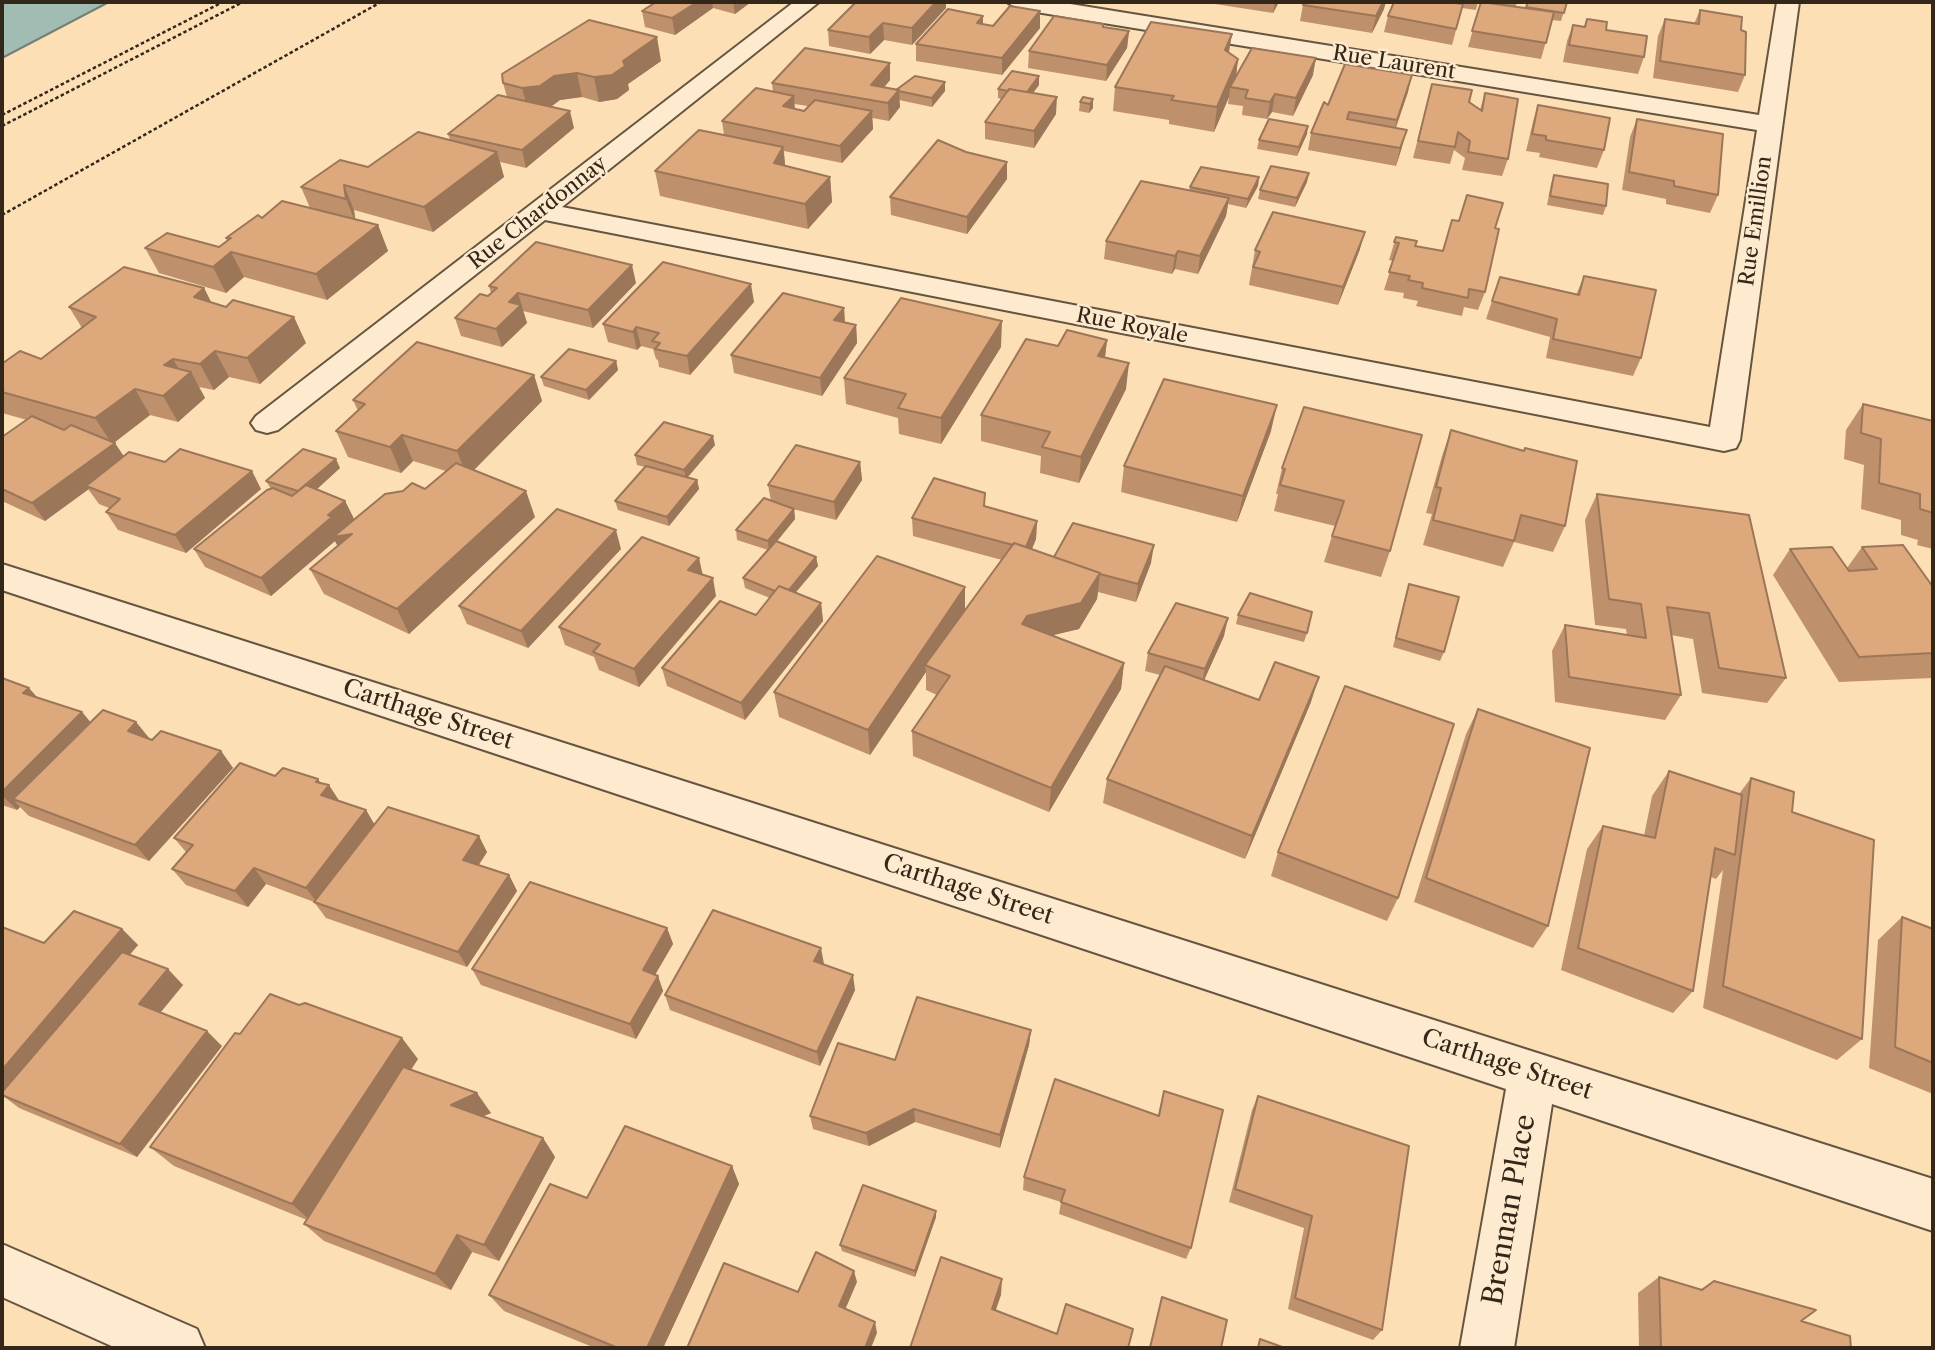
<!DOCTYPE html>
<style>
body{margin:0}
#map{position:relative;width:1935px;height:1350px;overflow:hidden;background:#fddfb5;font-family:"Libre Caslon Text",serif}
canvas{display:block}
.frame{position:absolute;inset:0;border:4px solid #322719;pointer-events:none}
</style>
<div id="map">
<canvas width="1935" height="1350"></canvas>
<div class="frame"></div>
</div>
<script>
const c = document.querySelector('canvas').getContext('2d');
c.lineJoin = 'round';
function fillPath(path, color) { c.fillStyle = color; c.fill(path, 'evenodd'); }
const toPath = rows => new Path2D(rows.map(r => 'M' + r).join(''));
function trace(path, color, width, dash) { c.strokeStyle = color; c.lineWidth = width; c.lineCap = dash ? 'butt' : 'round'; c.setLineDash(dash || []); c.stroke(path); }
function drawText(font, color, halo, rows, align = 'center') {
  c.font = font + ' "Libre Caslon Text",serif'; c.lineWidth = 5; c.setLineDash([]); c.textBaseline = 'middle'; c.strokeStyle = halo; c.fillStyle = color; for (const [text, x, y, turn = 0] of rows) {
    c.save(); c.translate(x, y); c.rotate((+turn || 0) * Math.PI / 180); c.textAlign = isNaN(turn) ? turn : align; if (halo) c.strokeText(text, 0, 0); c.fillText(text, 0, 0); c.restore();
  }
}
const water = toPath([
 [2,2,109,2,2,58,2,2]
]);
fillPath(water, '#a1bcb3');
trace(water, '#758075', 2);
const minor = toPath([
 [794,2,819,2,562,207,1710,427,1757,130,1018,9,1007,2,1058,2,1759,115,1777,2,1799,2,1740,440,1736,448,1724,451,545,220,278,430,267,433,256,430,251,423,256,416,794,2],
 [2,564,1933,1179,1933,1231,1552,1104,1514,1348,1460,1348,1506,1089,2,590,2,564],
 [2,1244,197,1329,205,1348,116,1348,2,1297,2,1244]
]);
trace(minor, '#655540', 4);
trace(toPath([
 [2,115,223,2],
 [2,126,243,2],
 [2,215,381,2]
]), '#322719', 2.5, [3.5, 2.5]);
fillPath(minor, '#feeacf');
fillPath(toPath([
 [656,2,751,2,735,14,713,8,675,35,645,27,642,11],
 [856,2,946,2,946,8,912,45,884,40,870,54,829,46,828,30],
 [1202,2,1279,2,1273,13],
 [1394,2,1478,2,1476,10,1462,8,1452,45,1384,32,1388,16],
 [1481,2,1517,2,1516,6,1526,8,1567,2,1561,21,1552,20,1541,59,1468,47],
 [1303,5,1384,9,1372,33,1300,21],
 [1700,10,1741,30,1745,75,1738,92,1653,78,1658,36,1665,19,1694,24],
 [1587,19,1606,30,1644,57,1638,74,1563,62,1567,41,1573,25,1584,27],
 [993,26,1040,28,1002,75,916,61,916,44],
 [1103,27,1129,31,1127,48,1106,81,1028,68,1029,51],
 [1229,53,1238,59,1236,78,1313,75,1293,116,1272,112,1267,119,1242,115,1243,106,1228,104,1229,97,1214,132,1169,124,1169,120,1113,111,1115,87],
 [661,61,628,84,629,90,617,99,599,102,582,97,560,100,551,107,574,128,526,168,500,162,504,177,433,232,354,210,355,220,378,225,388,251,327,300,244,277,226,293,159,273,145,248,219,247,227,241,226,238,262,218,310,208,301,187,368,167,450,140,448,134,507,97,503,83],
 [890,63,890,80,884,87,896,90,945,91,932,107,899,100,900,107,889,121,872,118,873,129,842,163,784,151,785,166,830,177,832,202,808,229,660,196,655,171,724,135,722,121,773,92,772,83],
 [794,104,808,106,804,111,795,109],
 [1039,76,1039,85,1033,93,1056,114,1034,148,985,139,985,122,1002,99,998,98,998,89],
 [1432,84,1469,102,1480,110,1485,93,1508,159,1502,176,1462,170,1465,158,1454,150,1450,164,1413,158],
 [1408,92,1396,128,1402,147,1396,166,1308,150,1311,133,1328,105],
 [1093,99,1093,108,1089,113,1079,111,1080,102],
 [1538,105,1604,150,1597,168,1539,157,1540,153,1526,151,1533,122],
 [1637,119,1718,195,1710,213,1666,204,1666,199,1622,190,1630,137],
 [1307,134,1297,156,1257,149,1259,140],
 [1007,162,1007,179,967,234,891,215,890,197],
 [1554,175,1606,206,1603,215,1547,205,1551,184],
 [1259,177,1258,186,1246,208,1228,204,1226,216,1198,274,1175,269,1172,274,1104,259,1106,241,1189,191,1190,187],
 [1307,182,1295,207,1258,199,1260,190],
 [1495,228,1485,292,1478,310,1464,307,1462,316,1416,306,1418,301,1403,298,1404,293,1384,290,1393,261,1389,260,1396,237,1416,246,1443,251],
 [1360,249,1338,305,1249,285,1255,250],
 [1584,276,1641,358,1633,376,1546,358,1550,337,1486,319,1500,277,1576,295],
 [636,283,593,328,523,311,527,323,502,347,461,336,455,318,491,293,489,286],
 [204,288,211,302,306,343,260,384,229,377,214,390,199,387,205,398,178,422,150,415,114,443,124,457,261,489,186,553,118,530,106,512,109,508,99,504,88,489,45,521,2,501,2,437,27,420,2,413,2,362,41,359,82,328,69,307],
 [754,302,690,375,659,367,658,360,656,359,653,349,641,346,637,350,608,342,603,324],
 [844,308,845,323,856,325,857,343,822,396,734,373,731,355],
 [1107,340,1105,358,1126,389,1079,483,1040,473,1041,456,981,441,981,415,1058,346],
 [1001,347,941,444,899,434,898,418,846,404,844,378],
 [616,361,618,370,589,400,544,386,541,377],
 [534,375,542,401,474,470,535,517,409,634,324,594,310,569,338,546,335,541,271,596,205,567,194,549,271,489,266,481,340,468,317,489,345,501,354,519,340,532,425,489,446,471,413,461,401,473,348,457,336,431,358,411,353,400],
 [1863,404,1933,421,1933,549,1917,545,1918,540,1901,535,1901,520,1861,509,1864,465,1844,459,1846,430],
 [1304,407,1390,551,1381,577,1324,562,1335,526,1274,511,1278,494,1276,494,1282,468],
 [1451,430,1565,526,1553,552,1514,542,1503,567,1423,545,1432,514,1426,513,1442,456],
 [1271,431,1237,522,1121,492,1124,466],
 [715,445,688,477,697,480,699,489,669,526,618,510,615,501,645,467,637,465,635,455],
 [860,462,862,480,836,520,789,508,794,509,795,519,777,541,816,557,818,566,795,593,821,603,823,621,745,720,667,686,662,668,756,615,770,598,745,588,743,578,768,550,737,540,736,530,771,501,768,485],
 [1597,494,1786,678,1767,703,1702,693,1693,639,1671,635,1681,695,1665,720,1555,702,1552,651,1565,625,1627,635,1626,629,1595,625,1585,520],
 [985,506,1037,521,1036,539,1032,549,1054,557,1151,563,1136,602,1098,592,1097,599,1079,629,1051,635,1124,663,1121,689,1049,812,913,756,912,731,937,695,926,690,926,672,870,755,779,717,774,692,965,587,965,611,1002,560,913,536,912,518],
 [1862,547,1933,587,1933,678,1839,682,1773,575,1790,549,1847,568],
 [621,549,528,648,467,624,459,606],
 [699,558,702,575,716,596,639,687,599,670,594,657,565,645,559,627],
 [1409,584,1444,652,1440,661,1393,647,1406,594],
 [1238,615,1307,633,1304,642,1236,624],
 [1224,636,1204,680,1259,700,1311,702,1245,859,1103,803,1107,779,1160,675,1145,671,1148,653],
 [2,678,37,697,82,712,91,723,136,722,149,739,221,751,233,768,149,861,29,816,20,807,17,810,2,805],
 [1478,709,1548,926,1533,948,1414,902,1466,734],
 [1669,771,1739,794,1751,778,1792,812,1862,1039,1837,1060,1703,1008,1723,870,1716,879,1711,877,1693,991,1673,1013,1561,970,1587,849,1603,826,1644,836,1652,796],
 [275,776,318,779,320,783,339,801,366,810,374,824,487,852,479,865,509,875,517,891,467,967,326,918,314,902,266,884,248,907,186,885,172,869,186,852,174,838],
 [1278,852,1398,898,1387,921,1271,876],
 [1902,917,1933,929,1933,1094,1869,1068,1878,940],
 [2,927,44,943,122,929,138,945,129,955,183,985,160,1013,222,1046,137,1157,19,1108,2,1095],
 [667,928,673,944,655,975,658,976,663,991,636,1039,481,985,472,969],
 [823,964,855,990,820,1066,670,1010,665,995,824,964],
 [1031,1030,1029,1045,1000,1148,915,1122,869,1146,813,1129,810,1116,895,1060],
 [418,1059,411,1069,491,1113,483,1116,543,1138,555,1157,499,1261,472,1252,451,1290,324,1241,304,1224,307,1220,174,1166,150,1147],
 [1164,1091,1191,1248,1186,1259,1059,1214,1061,1202,1023,1190,1024,1177,1158,1115],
 [1258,1096,1382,1330,1373,1340,1288,1309,1304,1228,1229,1202,1252,1110],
 [732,1166,739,1184,663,1348,595,1348,504,1311,489,1295,587,1198],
 [936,1217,915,1277,842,1251,840,1245],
 [1659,1277,1701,1289,1714,1281,1801,1321,1851,1348,1639,1348,1638,1293],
 [1162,1297,1221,1348,1149,1348]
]), '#bf906c');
fillPath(toPath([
 [697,2,712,2,713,8,675,35,672,18],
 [733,2,751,2,735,14],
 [936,2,946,2,946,8,912,45,912,28],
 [1275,2,1279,2,1273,13],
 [1383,2,1386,2,1384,9,1372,33,1376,16],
 [1040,11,1040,28,1002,75,1002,58],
 [983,16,983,32,977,23],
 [883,23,884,40,870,54,869,37],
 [1129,31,1127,48,1106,81,1107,65],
 [1232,34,1228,58,1225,50],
 [657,37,661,61,628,84,629,90,617,99,599,102,594,77,623,61],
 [1316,58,1313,75,1293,116,1296,98],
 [1238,59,1235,83,1230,87,1229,97,1214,132,1217,107],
 [890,63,890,80,872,102,871,85],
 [577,73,582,97,560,100,546,110,529,113,522,88,554,76],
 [1412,75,1408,92,1392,137,1397,120],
 [1039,76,1039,85,1025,103,1025,95],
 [945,82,945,91,932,107,932,98],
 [899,90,900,107,889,121,888,103],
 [1275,94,1272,112,1267,119,1270,102],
 [794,96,795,113,783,106],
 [1057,97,1056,114,1034,148,1034,131],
 [1093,99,1093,108,1089,113,1090,104],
 [570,111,574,128,526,168,522,150],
 [872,111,873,129,842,163,840,146],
 [1308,126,1307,134,1297,156,1299,147],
 [1407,130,1402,147,1396,166,1400,148],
 [783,147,786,172,774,163],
 [497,152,504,177,433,232,424,207],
 [1007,162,1007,179,967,234,967,217],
 [1309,173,1307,182,1295,207,1297,198],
 [830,177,832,202,808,229,805,204],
 [1259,177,1258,186,1246,208,1248,199],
 [344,185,354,210,356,224,346,199],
 [1229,198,1226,216,1198,274,1200,256],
 [378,225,388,251,327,300,316,274],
 [1365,232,1360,249,1338,305,1343,287],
 [1178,251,1175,269,1172,274,1175,256],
 [231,252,244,277,226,293,213,267],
 [632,265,636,283,593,328,588,310],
 [751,284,754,302,690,375,687,356],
 [204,288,217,314,194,297],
 [518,293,527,323,502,347,496,329,509,302],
 [844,308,845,326,834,320],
 [294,317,306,343,260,384,247,358],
 [1002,321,1001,347,941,444,941,418],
 [856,325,857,343,822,396,820,378],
 [636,327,641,346,637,350,633,332],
 [1107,340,1104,365,1098,356],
 [215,351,229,377,214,390,200,364],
 [173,359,184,378,191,372,205,398,178,422,163,396,164,365],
 [616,361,618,370,589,400,586,390],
 [1129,363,1126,389,1079,483,1081,457],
 [534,375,542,401,467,477,457,451],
 [135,389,150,415,112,444,95,418],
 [1277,405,1271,431,1237,522,1243,496],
 [402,435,413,461,401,473,390,447],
 [713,436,715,445,686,479,684,470],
 [115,443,127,461,86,486,89,489,45,521,32,503],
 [336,459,340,468,304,501,299,492],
 [860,462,862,480,836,520,834,502],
 [252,471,261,489,186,553,175,535],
 [697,480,699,489,669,526,667,517],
 [526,491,535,517,409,634,397,609],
 [345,501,354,519,340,532,352,534,346,563,335,541,271,596,261,578],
 [794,509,795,519,769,551,768,541],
 [1037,521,1036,539,1024,567,1025,548],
 [616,530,621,549,528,648,521,631],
 [1154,545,1151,563,1136,602,1138,584],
 [816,557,818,566,786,604,784,595],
 [699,558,703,576,688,570],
 [1100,573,1097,599,1079,629,1025,642,1022,624,1027,616],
 [713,578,716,596,639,687,634,669],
 [965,587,965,613,925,665,926,672,870,755,868,730],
 [821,603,823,621,745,720,741,703],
 [1228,618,1224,636,1201,687,1205,669],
 [1124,663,1121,689,1049,812,1051,788],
 [1319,677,1311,702,1245,859,1252,836],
 [29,688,44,705,23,693],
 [82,712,96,729,13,799,20,807,17,810,2,795,2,792],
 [136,722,150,739,128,731],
 [221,751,233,768,149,861,135,845],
 [318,779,325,790,329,785,340,802,321,795,316,782],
 [366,810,376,827,318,904,306,888],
 [479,836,487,852,471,876,463,860],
 [254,868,266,884,248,907,235,891],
 [509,875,517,891,467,967,458,952],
 [667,928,673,944,649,985,643,970],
 [122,929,138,945,11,1095,2,1088,2,1070],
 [821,948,824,964,817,977,814,961],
 [168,969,183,985,155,1019,139,1004],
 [853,975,855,990,820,1066,817,1052],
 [658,976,663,991,636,1039,630,1024],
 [1031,1030,1029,1045,1000,1148,1000,1135],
 [207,1031,222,1046,137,1157,120,1144],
 [402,1038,418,1059,312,1222,292,1204],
 [477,1093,491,1113,465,1124,451,1105],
 [914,1109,915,1122,869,1146,866,1133],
 [543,1138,555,1157,499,1261,484,1245],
 [732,1166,739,1184,663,1348,647,1348],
 [936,1211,936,1217,915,1277,915,1271],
 [457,1235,472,1252,451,1290,435,1274],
 [854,1271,857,1282,842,1317,839,1306],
 [1002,1279,1001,1295,991,1324,992,1309],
 [875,1322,877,1333,871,1348,865,1348]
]), '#9b7658');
const building = toPath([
 [656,2,697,2,672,18,642,11,656,2],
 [856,2,936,2,912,28,883,23,869,37,828,30,856,2],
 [1305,2,1383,2,1376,16,1303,5,1305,2],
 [1394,2,1447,2,1463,4,1456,29,1388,16,1394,2],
 [1481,2,1554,12,1546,43,1472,31,1481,2],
 [1528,2,1567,2,1564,13,1526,7,1528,2],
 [1010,6,1040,11,1002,58,916,44,948,9,983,16,977,23,993,26,1010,6],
 [1700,10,1742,17,1741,30,1746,32,1745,75,1660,61,1665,19,1699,24,1700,10],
 [1054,16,1103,24,1103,27,1129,31,1107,65,1029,51,1054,16],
 [1587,19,1607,22,1606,30,1647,36,1644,57,1569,45,1573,25,1585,27,1587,19],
 [589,20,657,37,623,61,625,66,612,75,594,77,577,73,554,76,540,86,522,88,503,83,502,74,589,20],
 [1151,22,1232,34,1225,50,1238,59,1217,107,1171,100,1174,96,1115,87,1151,22],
 [805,48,890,63,871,85,899,90,888,103,772,83,805,48],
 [1252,48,1316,58,1296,98,1275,94,1270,102,1245,98,1248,90,1230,87,1252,48],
 [1345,64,1412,75,1397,120,1349,112,1347,119,1407,130,1400,148,1311,133,1324,102,1328,105,1345,64],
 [1012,71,1039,76,1027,92,1009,89,1008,91,998,89,1012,71],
 [915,76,945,82,932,98,898,91,899,90,896,90,915,76],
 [1432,84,1472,90,1469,102,1482,111,1485,93,1518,99,1508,159,1468,152,1470,141,1458,132,1455,147,1418,141,1432,84],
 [756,88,794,96,783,106,804,111,815,100,872,111,840,146,722,121,756,88],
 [1009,89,1057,97,1034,131,985,122,1009,89],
 [498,95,570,111,522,150,448,134,498,95],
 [1083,97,1093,99,1090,104,1080,102,1083,97],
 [1538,105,1610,118,1604,150,1546,140,1546,136,1532,134,1538,105],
 [1269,119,1308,126,1299,147,1259,140,1269,119],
 [1637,119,1723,134,1718,195,1674,186,1674,181,1629,172,1637,119],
 [699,130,783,147,774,163,830,177,805,204,655,171,699,130],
 [418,132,497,152,424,207,344,185,346,199,301,187,340,160,368,167,418,132],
 [938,140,966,152,1007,162,967,217,890,197,938,140],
 [1271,166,1309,173,1297,198,1260,190,1271,166],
 [1201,167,1259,177,1248,199,1190,187,1201,167],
 [1554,175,1608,184,1606,206,1550,196,1554,175],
 [1141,181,1229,198,1200,256,1178,251,1175,256,1106,241,1141,181],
 [1467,195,1503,203,1495,228,1499,229,1485,292,1469,289,1468,298,1422,288,1423,283,1408,280,1410,276,1389,272,1399,243,1394,242,1396,237,1417,241,1415,246,1443,251,1452,220,1459,221,1467,195],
 [282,201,378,225,316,274,231,252,213,267,145,248,167,233,219,247,231,238,226,238,258,215,262,218,282,201],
 [1273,212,1365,232,1343,287,1253,267,1260,252,1255,250,1273,212],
 [536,242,632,265,588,310,518,293,509,302,521,305,496,329,455,318,480,294,488,296,497,288,489,286,536,242],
 [663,262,751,284,687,356,655,349,660,343,652,341,659,333,636,327,633,332,603,324,663,262],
 [124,267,204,288,194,297,226,307,233,300,294,317,247,358,215,351,200,364,173,359,164,365,191,372,163,396,135,389,95,418,2,392,2,362,3,363,20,351,41,359,96,317,69,307,124,267],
 [1584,276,1656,290,1641,358,1553,339,1557,319,1492,301,1500,277,1579,295,1584,276],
 [783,293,844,308,834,320,856,325,820,378,731,355,783,293],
 [901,298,1002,321,941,418,898,408,906,394,844,378,901,298],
 [1067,330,1107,340,1098,356,1129,363,1081,457,1042,447,1050,432,981,415,1026,339,1058,346,1067,330],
 [417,342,534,375,457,451,402,435,390,447,336,431,365,404,353,400,417,342],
 [569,349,616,361,586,390,541,377,569,349],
 [1164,379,1277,405,1243,496,1124,466,1164,379],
 [1863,404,1933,421,1933,513,1920,509,1920,494,1879,483,1881,439,1861,433,1863,404],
 [1304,407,1422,435,1390,551,1332,536,1344,501,1280,485,1285,469,1282,468,1304,407],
 [32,416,64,430,71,425,115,443,32,503,2,489,2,437,32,416],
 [664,422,713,436,684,470,635,455,664,422],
 [1451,430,1524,451,1525,448,1577,461,1565,526,1521,515,1514,541,1433,520,1441,488,1436,487,1451,430],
 [796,445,860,462,834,502,768,485,796,445],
 [180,449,252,471,175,535,106,512,120,499,86,486,129,452,165,462,180,449],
 [303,449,336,459,298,491,266,481,303,449],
 [456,463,526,491,397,609,310,569,352,534,333,537,385,494,403,491,412,483,425,489,456,463],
 [646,466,697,480,667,517,615,501,646,466],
 [934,478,985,493,984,506,1037,521,1026,547,1014,543,1013,545,912,518,934,478],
 [306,485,345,501,328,515,332,517,261,578,194,549,267,490,273,488,292,496,306,485],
 [1597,494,1749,515,1786,678,1719,668,1709,613,1667,607,1681,695,1569,677,1565,625,1646,638,1641,604,1609,599,1597,494],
 [764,498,794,509,768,541,736,530,764,498],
 [557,509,616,530,521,631,459,606,557,509],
 [1073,523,1154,545,1138,584,1100,574,1100,573,1054,557,1073,523],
 [642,537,699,558,688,570,713,578,634,669,593,652,600,644,559,627,642,537],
 [776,541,816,557,789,590,779,586,775,591,743,578,776,541],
 [1014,543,1100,573,1081,603,1027,616,1022,624,1124,663,1051,788,912,731,950,676,925,665,1014,543],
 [1903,545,1933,587,1933,653,1859,657,1790,549,1832,547,1849,571,1877,569,1862,547,1903,545],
 [877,556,965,587,868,730,774,692,877,556],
 [1409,584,1459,597,1444,652,1396,638,1409,584],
 [779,586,821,603,741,703,662,668,720,601,756,615,779,586],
 [1250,593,1312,612,1307,633,1238,615,1250,593],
 [1176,603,1228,618,1205,669,1148,653,1176,603],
 [1275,662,1319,677,1252,836,1107,779,1165,666,1259,700,1275,662],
 [2,678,29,688,23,693,82,712,2,792,2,678],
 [1345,686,1454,724,1398,898,1278,852,1345,686],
 [1478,709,1590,748,1548,926,1426,878,1478,709],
 [103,710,136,722,128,731,152,740,161,731,221,751,135,845,13,799,103,710],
 [240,763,275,776,283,768,318,779,316,782,329,785,321,795,366,810,306,888,254,868,235,891,172,869,193,845,174,838,240,763],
 [1669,771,1742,795,1735,855,1715,848,1693,991,1578,948,1603,826,1655,838,1669,771],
 [1751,778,1794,792,1792,812,1874,840,1862,1039,1723,986,1751,778],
 [388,807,479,836,463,860,509,875,458,952,314,902,388,807],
 [530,882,667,928,643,970,658,976,630,1024,472,969,530,882],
 [713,910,821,948,814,961,853,975,817,1052,665,995,713,910],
 [74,911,122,929,2,1070,2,927,44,943,74,911],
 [1902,917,1933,929,1933,1063,1895,1047,1902,917],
 [122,952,168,969,139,1004,207,1031,120,1144,2,1095,2,1092,122,952],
 [270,994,299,1005,305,1003,402,1038,292,1204,150,1147,235,1033,240,1034,270,994],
 [917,997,1031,1030,1000,1135,914,1109,866,1133,810,1116,838,1043,895,1060,917,997],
 [403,1067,477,1093,451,1105,543,1138,484,1245,457,1235,435,1274,304,1224,403,1067],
 [1055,1079,1159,1116,1164,1091,1223,1110,1191,1248,1061,1202,1065,1190,1024,1177,1055,1079],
 [1258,1096,1409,1146,1382,1330,1295,1298,1312,1216,1235,1189,1258,1096],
 [625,1126,732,1166,647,1348,618,1348,489,1295,550,1184,587,1198,625,1126],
 [863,1185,936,1211,915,1271,840,1245,863,1185],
 [816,1252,854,1271,839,1306,875,1322,865,1348,687,1348,724,1263,798,1292,816,1252],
 [941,1257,1002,1279,992,1309,1057,1334,1066,1304,1133,1329,1128,1348,910,1348,941,1257],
 [1659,1277,1702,1290,1714,1281,1816,1310,1801,1321,1850,1336,1851,1348,1661,1348,1659,1277],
 [1162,1297,1227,1320,1221,1348,1150,1348,1162,1297],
 [1260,1339,1285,1348,1258,1348,1260,1339]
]);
fillPath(building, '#dea87d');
trace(building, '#9b7658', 2);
drawText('21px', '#322719', '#feeacf', [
 ["Rue Laurent",1394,63,9],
 ["Rue Chardonnay",538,213,-38],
 ["Rue Emillion",1756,221,-82],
 ["Rue Royale",1132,326,11]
]);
drawText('24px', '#322719', '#feeacf', [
 ["Carthage Street",428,715,18],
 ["Carthage Street",968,890,18],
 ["Carthage Street",1507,1065,18]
]);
drawText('28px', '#322719', '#feeacf', [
 ["Brennan Place",1510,1210,-80]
]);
</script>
